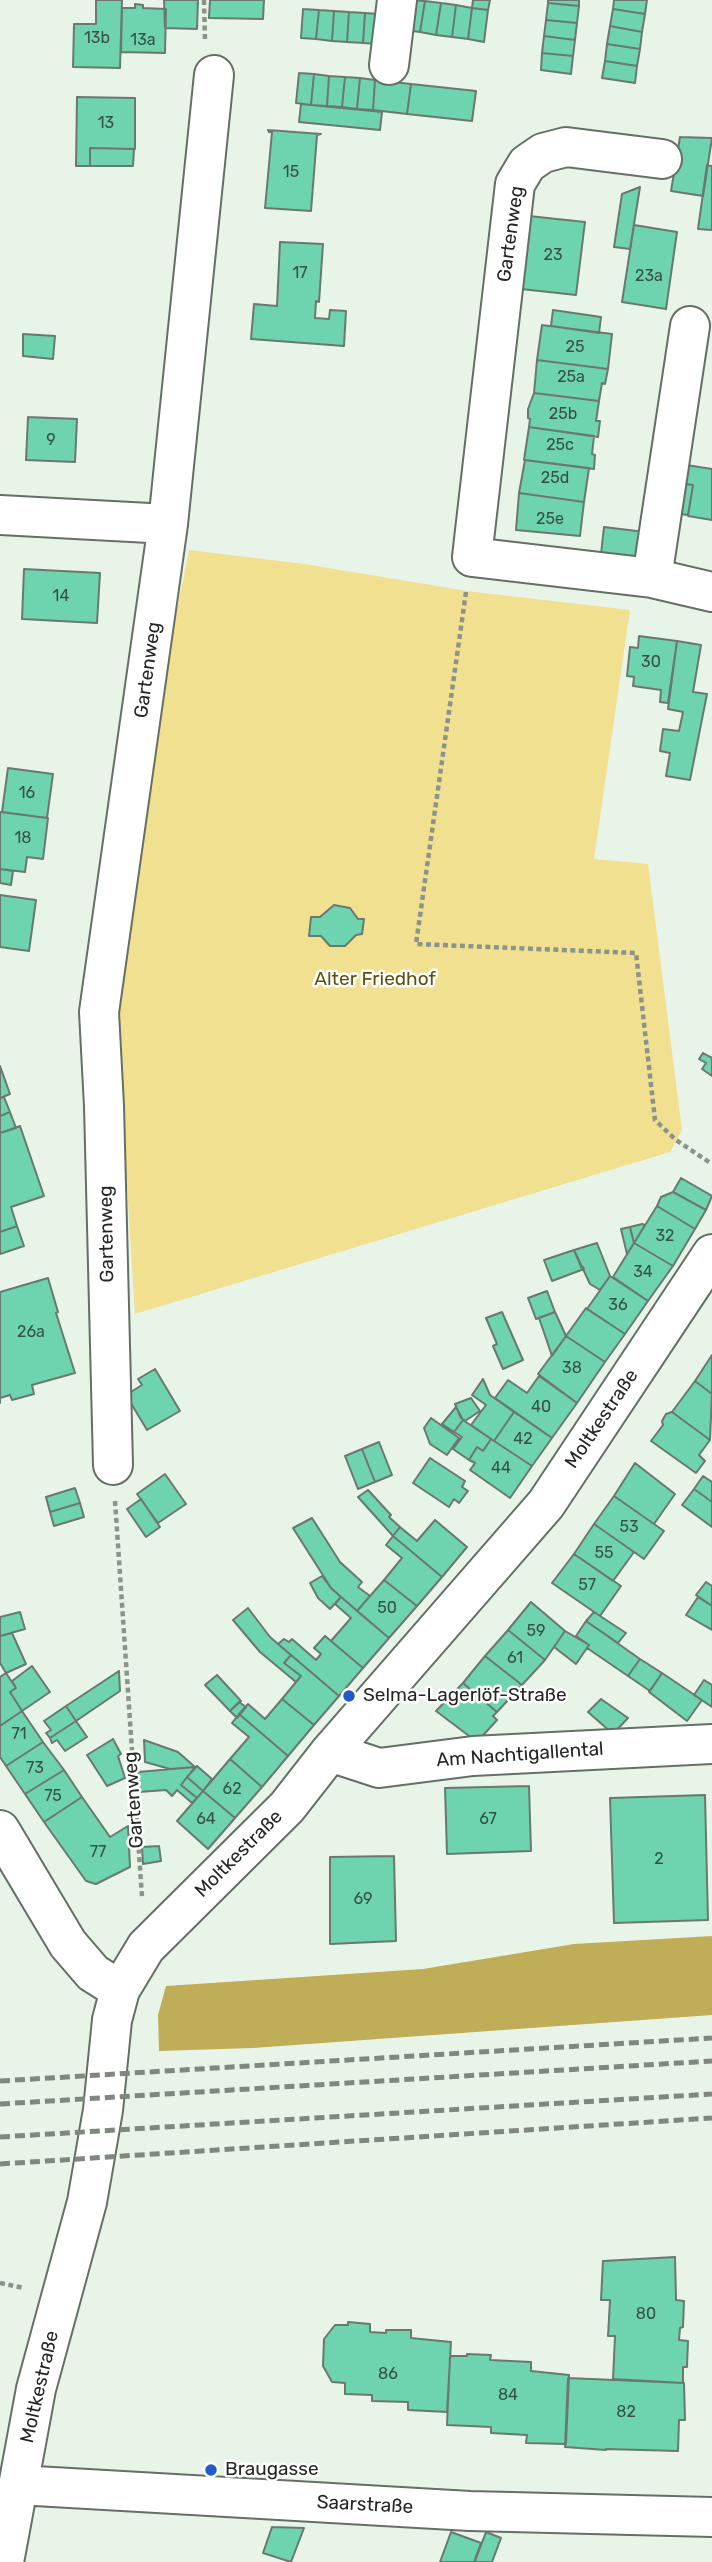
<!DOCTYPE html>
<meta charset="utf-8">
<style>
body{margin:0}
canvas{display:block;background:#e9f4e9}
</style>
<canvas width="712" height="2562"></canvas>
<script>
const c = document.querySelector('canvas').getContext('2d');
c.lineJoin = 'round';
function fillPath(path, color) { c.fillStyle = color; c.fill(path, 'evenodd'); }
const toPath = rows => new Path2D(rows.map(r => 'M' + r).join(''));
function trace(path, color, width, dash) { c.strokeStyle = color; c.lineWidth = width; c.lineCap = dash ? 'butt' : 'round'; c.setLineDash(dash || []); c.stroke(path); }
function drawText(font, color, halo, rows, align = 'center') {
  c.font = font + ' Rubik,sans-serif'; c.lineWidth = 5; c.setLineDash([]); c.textBaseline = 'middle'; c.strokeStyle = halo; c.fillStyle = color; for (const [text, x, y, turn = 0] of rows) {
    c.save(); c.translate(x, y); c.rotate((+turn || 0) * Math.PI / 180); c.textAlign = isNaN(turn) ? turn : align; if (halo) c.strokeText(text, 0, 0); c.fillText(text, 0, 0); c.restore();
  }
}
fillPath(toPath([
 [189,550,304,564,467,591,630,610,594,859,648,864,682,1130,670,1152,135,1314,117,1023,175,620]
]), '#f0e090');
fillPath(toPath([
 [712,1936,712,2015,253,2048,159,2051,158,2015,166,1986,423,1969,574,1944]
]), '#bfae57');
const building = toPath([
 [96,0,122,0,120,68,73,67,74,24,96,24,96,0],
 [164,0,198,0,197,29,165,28,164,0],
 [210,0,264,0,263,19,209,18,210,0],
 [409,0,425,1,420,32,404,30,409,0],
 [473,0,490,0,488,10,472,8,473,0],
 [548,0,579,0,579,6,548,3,548,0],
 [614,0,647,0,645,14,613,9,614,0],
 [425,1,441,3,436,35,420,32,425,1],
 [441,3,456,5,452,37,436,35,441,3],
 [548,3,579,6,577,23,546,20,548,3],
 [135,4,143,5,143,8,166,9,165,53,121,52,122,8,135,8,135,4],
 [456,5,472,8,468,39,452,37,456,5],
 [472,8,488,10,484,42,468,39,472,8],
 [303,9,319,10,316,39,301,38,303,9],
 [613,9,645,14,642,32,610,26,613,9],
 [319,10,334,11,332,41,316,39,319,10],
 [334,11,349,12,347,42,332,41,334,11],
 [349,12,365,13,363,43,347,42,349,12],
 [365,13,380,14,378,44,363,43,365,13],
 [546,20,577,23,575,40,544,36,546,20],
 [610,26,642,32,640,49,607,44,610,26],
 [544,36,575,40,573,56,542,53,544,36],
 [607,44,640,49,637,66,605,61,607,44],
 [542,53,573,56,571,74,541,70,542,53],
 [605,61,637,66,635,83,602,78,605,61],
 [299,73,314,74,311,105,296,103,299,73],
 [314,74,329,76,327,106,311,105,314,74],
 [329,76,345,77,342,107,327,106,329,76],
 [345,77,360,78,357,109,342,107,345,77],
 [360,78,375,80,373,110,357,109,360,78],
 [375,80,411,84,407,114,373,110,375,80],
 [411,84,476,91,472,121,407,114,411,84],
 [77,97,135,98,135,149,90,148,90,166,76,166,77,97],
 [301,104,382,112,380,130,299,122,301,104],
 [268,130,321,134,317,135,311,211,265,208,272,132,269,132,268,130],
 [680,137,712,138,703,196,671,191,680,137],
 [90,148,134,149,133,166,90,166,90,148],
 [707,165,712,166,712,230,698,229,707,165],
 [640,187,630,249,614,247,622,194,640,187],
 [529,216,585,222,576,295,521,289,529,216],
 [634,225,677,232,666,309,622,302,634,225],
 [280,242,323,244,319,302,316,301,315,318,329,319,330,310,346,311,344,346,251,339,254,304,277,306,280,242],
 [553,310,601,317,599,333,551,326,553,310],
 [542,325,612,334,608,369,537,360,542,325],
 [23,334,55,336,53,359,23,356,23,334],
 [537,360,608,369,605,384,602,383,599,401,534,393,537,360],
 [534,393,599,401,596,421,600,421,598,437,529,427,530,419,528,418,528,409,534,393],
 [28,417,77,419,75,462,26,460,28,417],
 [529,427,594,436,592,454,595,455,594,469,524,460,529,427],
 [525,460,589,468,584,502,519,493,525,460],
 [680,464,712,469,712,520,688,516,693,485,678,483,680,464],
 [678,483,693,485,688,515,673,513,678,483],
 [519,493,584,502,580,536,516,530,519,493],
 [604,527,653,533,648,561,601,554,604,527],
 [24,569,100,573,97,623,22,619,24,569],
 [639,636,677,641,668,703,660,702,661,690,633,686,634,677,627,676,630,647,638,648,639,636],
 [677,641,701,645,693,692,707,694,690,780,666,776,670,753,660,751,663,729,679,731,683,712,668,709,677,641],
 [8,768,53,774,47,818,2,812,8,768],
 [0,812,48,818,43,859,27,857,25,872,0,869,0,812],
 [0,869,13,871,11,885,0,883,0,869],
 [0,895,36,900,29,951,0,947,0,895],
 [334,905,350,908,358,919,364,919,362,934,356,935,345,946,330,946,321,936,309,936,311,917,320,917,334,905],
 [703,1053,712,1058,712,1076,702,1069,706,1063,699,1059,703,1053],
 [0,1066,10,1094,0,1098,0,1066],
 [4,1097,10,1112,0,1116,0,1098,4,1097],
 [10,1112,16,1128,0,1133,0,1116,10,1112],
 [20,1126,44,1196,11,1207,17,1226,0,1232,0,1133,20,1126],
 [681,1178,712,1196,706,1210,673,1192,681,1178],
 [673,1192,706,1210,695,1229,657,1206,661,1197,673,1192],
 [657,1206,695,1229,673,1266,634,1243,657,1206],
 [642,1224,645,1225,634,1243,630,1227,642,1224],
 [17,1226,24,1246,0,1254,0,1232,17,1226],
 [630,1227,634,1243,627,1254,621,1229,630,1227],
 [597,1243,610,1276,600,1290,590,1284,574,1250,597,1243],
 [634,1243,673,1266,648,1301,613,1277,634,1243],
 [574,1250,582,1269,583,1267,584,1269,552,1281,544,1260,574,1250],
 [610,1276,648,1301,625,1334,587,1309,610,1276],
 [48,1278,58,1312,56,1313,75,1373,32,1385,34,1394,12,1400,10,1395,0,1398,0,1403,0,1292,48,1278],
 [547,1291,555,1312,536,1319,528,1298,547,1291],
 [586,1308,625,1334,605,1362,566,1336,586,1308],
 [502,1312,523,1360,503,1369,493,1346,497,1344,486,1318,502,1312],
 [555,1312,566,1336,552,1356,539,1318,555,1312],
 [566,1336,605,1362,577,1403,538,1374,566,1336],
 [712,1355,712,1394,695,1381,712,1355],
 [155,1369,180,1411,147,1430,126,1395,142,1385,138,1379,155,1369],
 [539,1376,577,1403,552,1438,495,1398,508,1380,527,1393,539,1376],
 [483,1379,490,1395,514,1412,494,1441,471,1425,486,1405,472,1395,483,1379],
 [695,1381,712,1394,710,1440,672,1412,695,1381],
 [471,1398,480,1411,465,1421,461,1418,455,1404,471,1398],
 [456,1407,463,1420,454,1432,442,1424,456,1407],
 [514,1412,552,1438,532,1466,494,1441,514,1412],
 [672,1412,710,1440,699,1455,705,1461,696,1473,651,1441,663,1425,662,1421,666,1414,672,1412],
 [431,1418,459,1438,447,1455,430,1444,424,1428,431,1418],
 [463,1420,491,1439,483,1451,477,1447,469,1460,453,1449,462,1437,454,1432,463,1420],
 [491,1439,532,1466,510,1498,470,1470,475,1463,469,1460,477,1447,483,1451,491,1439],
 [379,1442,392,1475,375,1482,362,1449,379,1442],
 [362,1449,375,1482,358,1489,345,1456,362,1449],
 [430,1458,465,1481,462,1487,468,1491,459,1503,454,1499,449,1507,413,1483,430,1458],
 [635,1463,675,1494,654,1524,614,1496,635,1463],
 [165,1474,186,1504,158,1523,137,1494,165,1474],
 [703,1476,712,1482,712,1502,694,1489,703,1476],
 [75,1488,80,1503,50,1512,46,1497,75,1488],
 [694,1489,712,1502,712,1527,682,1505,694,1489],
 [368,1490,391,1515,389,1517,400,1527,393,1536,358,1497,368,1490],
 [614,1496,664,1531,644,1559,594,1524,614,1496],
 [141,1499,160,1527,146,1537,127,1509,141,1499],
 [80,1503,84,1517,54,1526,50,1512,80,1503],
 [312,1518,340,1562,362,1582,358,1587,370,1596,357,1611,331,1588,293,1528,312,1518],
 [435,1520,467,1547,442,1577,393,1536,400,1527,417,1541,435,1520],
 [594,1524,634,1552,613,1581,574,1554,594,1524],
 [393,1536,442,1577,417,1606,384,1580,402,1558,386,1545,393,1536],
 [574,1554,621,1586,600,1616,552,1583,574,1554],
 [322,1576,331,1588,341,1597,330,1609,318,1598,310,1583,322,1576],
 [384,1580,417,1606,389,1638,357,1611,384,1580],
 [706,1582,712,1586,712,1606,696,1595,706,1582],
 [341,1597,389,1638,363,1668,331,1641,351,1618,335,1604,341,1597],
 [698,1597,712,1606,712,1630,686,1615,698,1597],
 [531,1602,565,1631,545,1660,508,1630,531,1602],
 [248,1608,270,1637,291,1655,284,1663,301,1676,296,1682,260,1652,233,1620,248,1608],
 [20,1612,25,1629,0,1636,0,1617,20,1612],
 [594,1612,626,1633,618,1643,586,1621,594,1612],
 [586,1621,640,1659,628,1676,587,1648,589,1645,576,1636,586,1621],
 [508,1630,545,1660,522,1685,485,1656,508,1630],
 [565,1631,589,1645,576,1664,554,1647,565,1631],
 [12,1633,26,1664,6,1673,0,1663,0,1636,12,1633],
 [325,1636,363,1668,339,1696,278,1644,284,1639,289,1642,292,1639,316,1660,321,1654,314,1648,325,1636],
 [291,1655,339,1696,314,1725,282,1699,301,1676,284,1663,291,1655],
 [485,1656,522,1685,497,1712,463,1683,485,1656],
 [640,1659,662,1673,650,1691,628,1676,640,1659],
 [32,1666,50,1692,22,1711,10,1692,16,1688,12,1681,32,1666],
 [119,1671,120,1691,76,1721,66,1706,119,1671],
 [6,1673,16,1688,10,1692,22,1711,0,1726,0,1677,6,1673],
 [662,1673,702,1700,687,1721,649,1692,662,1673],
 [217,1675,241,1701,230,1711,205,1685,217,1675],
 [704,1680,712,1685,712,1707,694,1695,704,1680],
 [463,1683,497,1712,493,1716,497,1720,477,1742,436,1711,463,1683],
 [282,1699,314,1725,288,1756,239,1714,248,1704,265,1719,282,1699],
 [601,1699,628,1718,613,1734,588,1712,601,1699],
 [239,1702,246,1707,237,1718,230,1711,239,1702],
 [66,1706,76,1721,50,1738,46,1733,51,1730,44,1721,66,1706],
 [22,1711,43,1742,6,1766,0,1757,0,1726,22,1711],
 [239,1714,288,1756,262,1787,230,1759,249,1737,232,1723,239,1714],
 [76,1721,87,1737,65,1751,57,1740,52,1743,50,1738,76,1721],
 [113,1739,121,1754,118,1756,125,1778,107,1786,87,1755,113,1739],
 [144,1740,178,1752,195,1767,170,1769,145,1762,144,1740],
 [43,1742,64,1770,25,1794,6,1766,43,1742],
 [230,1759,262,1787,235,1818,203,1791,230,1759],
 [197,1766,212,1779,203,1791,187,1777,197,1766],
 [195,1767,181,1785,197,1798,192,1803,177,1790,172,1796,166,1790,139,1792,138,1772,195,1767],
 [64,1770,82,1797,44,1822,25,1794,64,1770],
 [187,1777,203,1791,197,1798,181,1785,187,1777],
 [529,1786,531,1851,447,1854,445,1788,529,1786],
 [203,1791,235,1818,208,1849,177,1821,203,1791],
 [705,1795,708,1920,614,1923,610,1798,705,1795],
 [82,1797,110,1837,128,1826,130,1867,96,1884,86,1881,44,1822,82,1797],
 [159,1846,161,1861,143,1864,142,1847,159,1846],
 [394,1856,396,1941,330,1944,330,1857,394,1856],
 [675,2257,676,2300,684,2301,683,2327,680,2328,679,2340,688,2341,687,2367,683,2367,683,2383,613,2379,615,2336,608,2336,610,2300,601,2300,603,2261,675,2257],
 [348,2322,370,2324,370,2332,386,2333,386,2330,411,2330,411,2338,451,2342,447,2412,408,2410,408,2402,372,2401,372,2395,345,2394,345,2383,332,2382,323,2366,324,2339,335,2325,348,2325,348,2322],
 [467,2354,491,2355,490,2360,531,2362,531,2371,569,2375,566,2444,526,2443,527,2435,491,2433,491,2427,447,2425,450,2356,467,2356,467,2354],
 [568,2378,684,2383,685,2420,679,2420,678,2451,606,2449,606,2450,565,2447,568,2378],
 [272,2527,304,2528,291,2562,263,2553,272,2527],
 [451,2532,481,2543,474,2562,440,2562,451,2532],
 [486,2532,501,2538,492,2562,478,2562,475,2561,486,2532]
]);
fillPath(building, '#6ed3af');
trace(building, '#6a7872', 2);
const minor = toPath([
 [389,65,397,0],
 [662,159,566,147,543,153,527,164,515,184,472,557,652,578,712,592],
 [0,515,168,524,99,1012,104,1106,113,1465],
 [168,524,214,75],
 [652,578,690,326],
 [330,1752,379,1768,473,1756,712,1744],
 [0,1830,68,1944,93,1973,120,1990],
 [18,2485,470,2511,712,2517],
 [4,2562,36,2389,87,2202,103,2110,112,2020,120,1990,146,1947,287,1807,330,1752,546,1504,712,1254]
]);
trace(minor, '#656f65', 42);
trace(toPath([
 [204,0,205,41],
 [466,592,416,944,636,953,655,1120,676,1140,712,1164],
 [115,1501,142,1897],
 [0,2283,24,2288]
]), '#8b938b', 4.5, [5, 3.5]);
trace(minor, '#fff', 38);
trace(toPath([
 [0,2081,712,2038],
 [0,2104,712,2061],
 [0,2137,712,2094],
 [0,2164,712,2118]
]), '#7f877f', 5, [10, 5]);
for (const [x, y, r, color] of [
 [349,1696,7,"#205bc8"],
 [211,2470,7,"#205bc8"]
]) { const dot = new Path2D(); dot.arc(x, y, r, 0, 2 * Math.PI); c.fillStyle = color; c.fill(dot); trace(dot, '#fff', 2.5); }
drawText('16px', '#365246', null, [
 ["13b",97,38],
 ["13a",143,40],
 ["13",106,123],
 ["15",291,172],
 ["23",553,255],
 ["17",300,273],
 ["23a",649,276],
 ["25",575,347],
 ["25a",571,377],
 ["25b",563,414],
 ["9",51,440],
 ["25c",560,445],
 ["25d",555,478],
 ["25e",550,519],
 ["14",61,596],
 ["30",651,662],
 ["16",27,793],
 ["18",23,838],
 ["32",665,1236],
 ["34",643,1272],
 ["36",618,1305],
 ["26a",31,1332],
 ["38",572,1368],
 ["40",541,1407],
 ["42",523,1439],
 ["44",501,1468],
 ["53",629,1527],
 ["55",604,1553],
 ["57",587,1585],
 ["50",387,1608],
 ["59",536,1631],
 ["61",515,1658],
 ["71",19,1734],
 ["73",35,1768],
 ["62",232,1789],
 ["75",53,1796],
 ["64",206,1819],
 ["67",488,1819],
 ["77",98,1852],
 ["2",659,1859],
 ["69",363,1899],
 ["80",646,2314],
 ["86",388,2374],
 ["84",508,2395],
 ["82",626,2412]
]);
drawText('19px', '#232723', '#fff', [
 ["Gartenweg",511,234,-82],
 ["Gartenweg",148,670,-82],
 ["Gartenweg",107,1234,-91],
 ["Moltkestraße",602,1419,-56],
 ["Am Nachtigallental",520,1755,-4],
 ["Gartenweg",134,1800,-94],
 ["Moltkestraße",239,1854,-45],
 ["Moltkestraße",40,2387,-77],
 ["Saarstraße",365,2505,3]
]);
drawText('19px', '#5d510d', '#fff', [
 ["Alter Friedhof",375,980]
]);
drawText('19px', '#232723', '#fff', [
 ["Selma-Lagerlöf-Straße",363,1696],
 ["Braugasse",225,2470]
], 'left');
</script>
